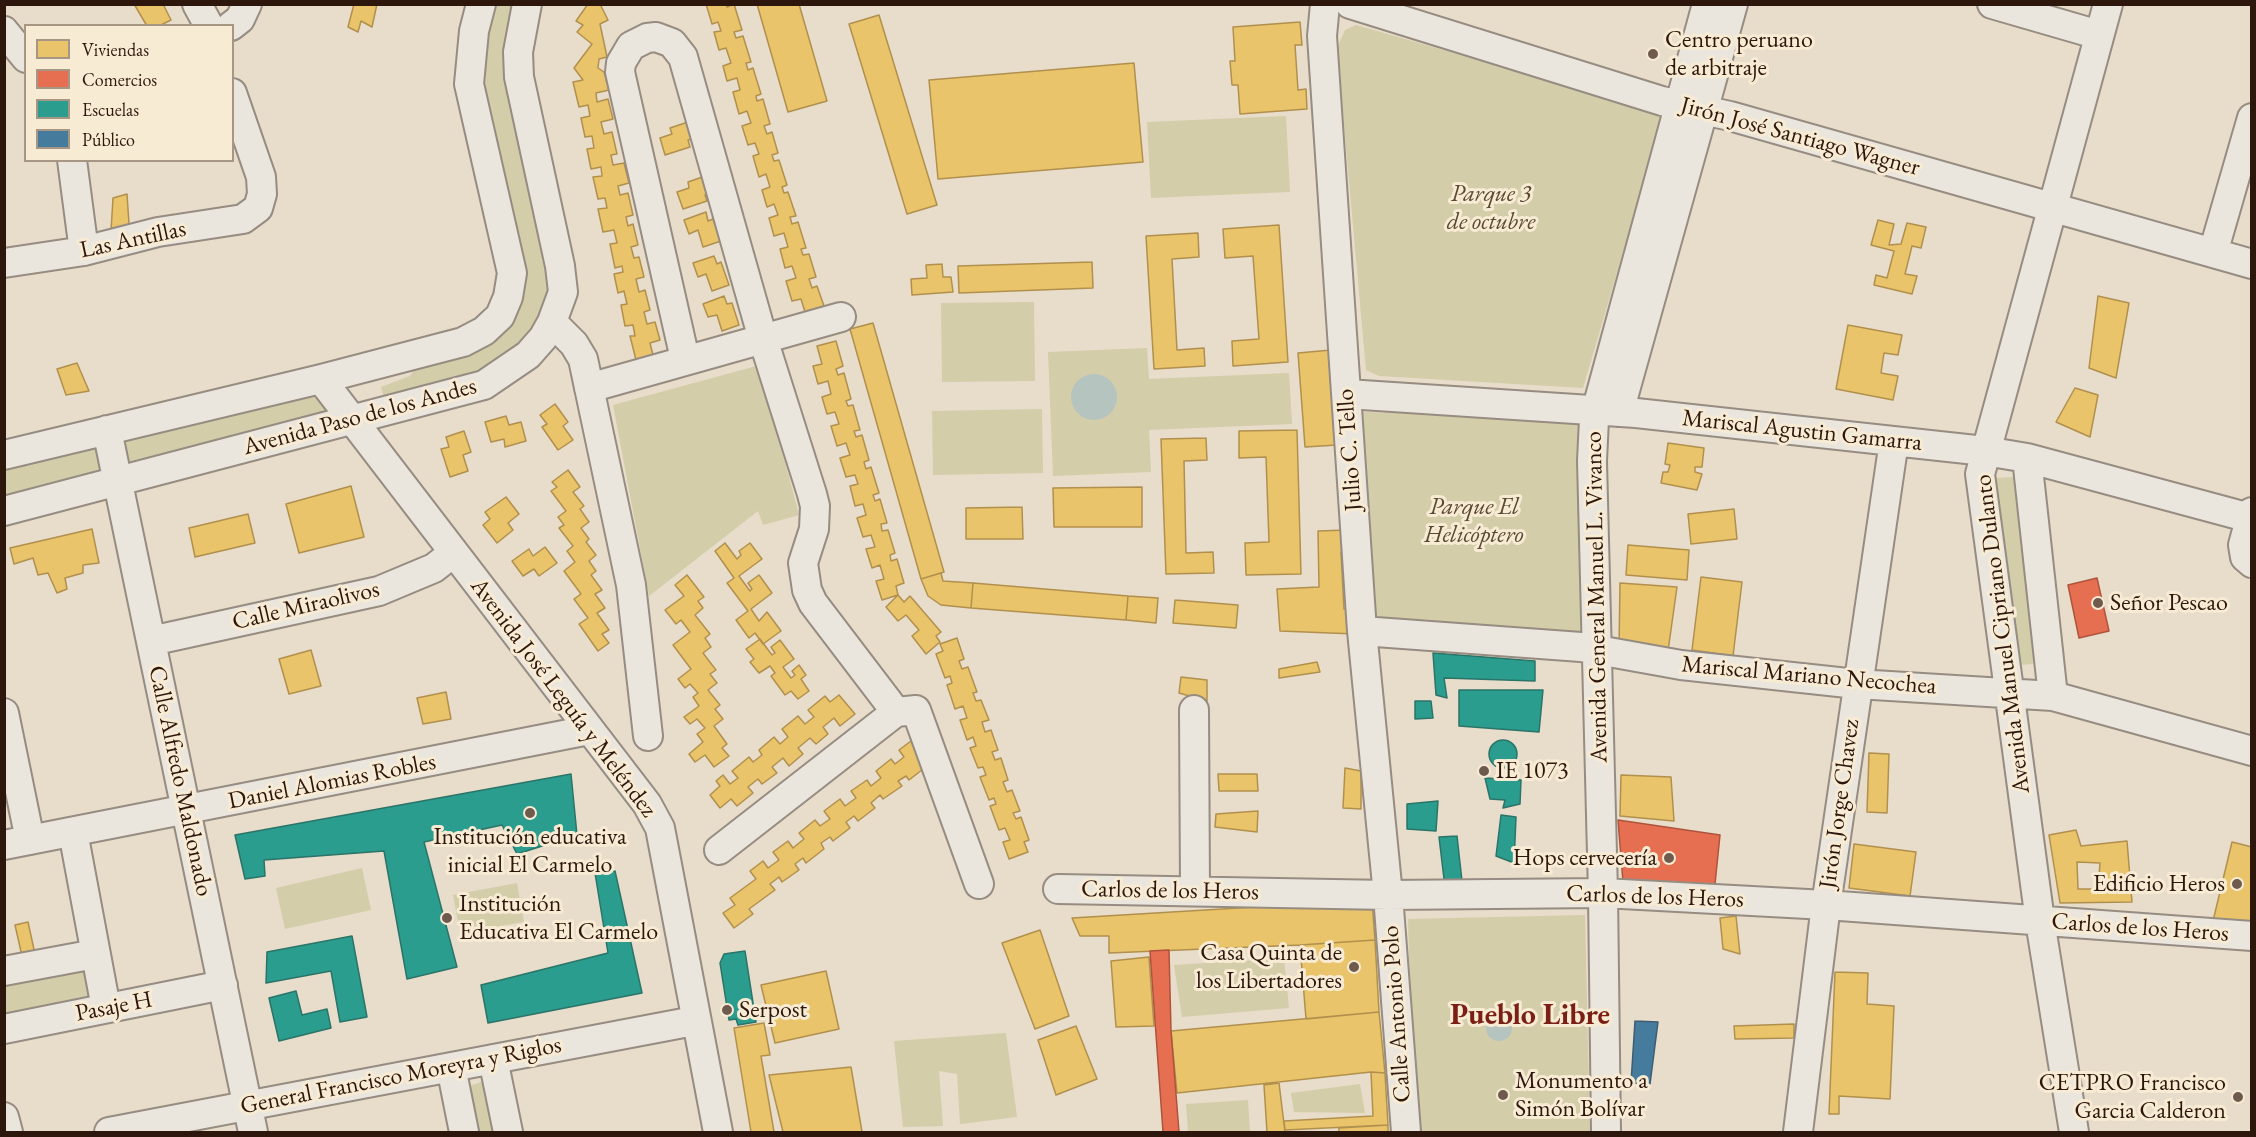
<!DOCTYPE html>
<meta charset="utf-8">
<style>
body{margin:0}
#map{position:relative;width:2256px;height:1137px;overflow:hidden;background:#e8dcca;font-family:"EB Garamond",serif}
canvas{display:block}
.frame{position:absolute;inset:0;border:6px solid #2d160c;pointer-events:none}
.legend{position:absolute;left:24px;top:24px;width:210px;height:138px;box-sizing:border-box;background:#f8ebd4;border:2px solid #a79684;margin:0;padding:8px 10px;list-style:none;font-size:18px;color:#2d160c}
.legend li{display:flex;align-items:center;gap:12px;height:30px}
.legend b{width:30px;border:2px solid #a79684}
</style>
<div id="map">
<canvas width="2256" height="1137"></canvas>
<div class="frame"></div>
<ul class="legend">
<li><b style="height:16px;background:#e9c46a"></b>Viviendas</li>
<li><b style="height:16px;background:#e76f51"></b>Comercios</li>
<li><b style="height:16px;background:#2a9d8f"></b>Escuelas</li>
<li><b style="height:16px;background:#457b9d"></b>Público</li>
</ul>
</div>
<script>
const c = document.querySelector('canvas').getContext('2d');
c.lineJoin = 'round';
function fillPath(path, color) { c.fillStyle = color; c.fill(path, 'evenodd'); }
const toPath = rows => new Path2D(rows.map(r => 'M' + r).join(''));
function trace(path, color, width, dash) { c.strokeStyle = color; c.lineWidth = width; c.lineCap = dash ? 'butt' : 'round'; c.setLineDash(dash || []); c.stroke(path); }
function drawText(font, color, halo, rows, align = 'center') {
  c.font = font + ' "EB Garamond",serif'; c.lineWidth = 6; c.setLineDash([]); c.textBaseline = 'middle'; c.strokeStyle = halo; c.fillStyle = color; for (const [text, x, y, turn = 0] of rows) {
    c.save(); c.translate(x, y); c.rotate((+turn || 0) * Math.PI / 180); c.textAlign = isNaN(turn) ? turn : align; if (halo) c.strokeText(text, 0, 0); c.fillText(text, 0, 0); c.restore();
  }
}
fillPath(toPath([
 [496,5,520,5,551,270,545,311,519,347,480,377,385,402,381,387,410,376,418,363,508,317,483,100,483,51],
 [1356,25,1664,113,1583,388,1379,376,1366,370,1337,48,1345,30],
 [1286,116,1290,192,1151,198,1147,122],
 [1034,302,1035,381,942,382,941,303],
 [1147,348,1149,379,1289,373,1292,424,1149,430,1151,472,1053,476,1048,352],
 [760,365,799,515,763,525,758,511,649,596,613,405],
 [313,388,331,410,325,418,133,463,125,460,122,437],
 [1042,409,1043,473,933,475,932,411],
 [1362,412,1579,418,1581,634,1372,619],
 [92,444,104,451,106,474,5,503,4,465],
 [2014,477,2020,484,2041,658,2032,664,2020,665,1990,483,1996,478],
 [362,868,371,910,285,929,276,888],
 [517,883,524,922,460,933,453,895],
 [1585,915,1590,1132,1414,1132,1408,919],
 [1284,958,1289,1008,1182,1017,1174,965],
 [92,959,102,1006,5,1025,5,976],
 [1006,1033,1017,1117,960,1124,957,1074,939,1071,943,1126,903,1127,894,1041],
 [481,1082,489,1087,500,1132,472,1132,467,1091,472,1085],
 [1360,1084,1365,1113,1294,1112,1291,1093],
 [1248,1100,1250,1132,1188,1132,1186,1104]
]), '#d3cda9');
fillPath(toPath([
 '1071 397a23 23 0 1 1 46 0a23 23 0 1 1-46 0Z',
 '1486 1028a13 13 0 1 1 26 0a13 13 0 1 1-26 0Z'
]), '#b6c4c0');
const homes = toPath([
 [134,4,163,4,171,20,159,26,147,26,134,4],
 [354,4,377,4,372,27,361,21,358,32,348,27,354,4],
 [588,4,600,4,608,20,600,24,607,57,599,59,598,68,604,72,609,90,596,93,597,102,608,99,613,119,601,122,604,134,612,132,617,154,611,155,613,165,624,163,629,183,618,186,620,195,628,193,633,215,626,217,628,226,633,224,638,245,631,247,634,258,639,257,644,277,636,279,639,292,645,290,650,310,644,312,647,324,655,322,660,340,650,343,653,355,636,360,630,336,635,336,633,325,625,326,621,305,627,304,624,291,618,293,614,274,623,272,622,266,615,268,610,244,617,243,614,230,603,232,598,209,607,208,605,198,598,199,593,177,602,176,601,167,591,169,587,149,594,148,592,136,585,137,581,118,590,116,588,105,579,107,573,82,583,80,574,68,592,44,577,32,583,25,576,21,588,4],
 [706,4,726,4,727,7,734,4,742,30,734,32,736,38,743,36,751,62,746,63,748,70,753,68,761,94,756,96,757,101,763,99,770,124,764,126,767,134,772,132,778,153,772,155,774,161,779,160,787,185,782,187,784,193,788,192,796,216,790,217,792,224,798,222,806,248,801,249,803,255,809,254,816,277,809,279,812,288,817,286,824,306,805,312,801,299,792,301,786,281,796,278,792,266,785,268,780,249,788,247,784,233,774,236,769,218,778,215,774,204,767,207,762,190,770,187,766,174,759,177,753,156,759,154,755,143,748,145,742,126,751,123,747,111,739,114,733,92,740,90,737,78,727,81,723,66,731,63,726,48,719,50,714,32,721,31,718,22,712,24,706,4],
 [757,4,799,4,827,101,788,112,757,4],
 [879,15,937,205,907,214,849,24,879,15],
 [1300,22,1302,45,1295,45,1298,90,1306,89,1307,109,1240,114,1238,85,1232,85,1230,61,1235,61,1233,27,1300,22],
 [1134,63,1143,162,938,179,929,80,1134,63],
 [691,121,696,138,688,140,690,147,665,155,660,138,672,134,670,128,691,121],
 [708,175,713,192,705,195,707,201,683,209,677,192,689,188,688,182,708,175],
 [127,194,129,224,111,231,113,198,127,194],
 [706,212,708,221,713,219,721,241,703,247,698,230,689,234,684,220,706,212],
 [1878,220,1894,224,1889,245,1901,244,1907,223,1926,227,1921,248,1912,246,1905,274,1917,276,1912,294,1874,285,1876,275,1887,278,1894,251,1871,245,1878,220],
 [1279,225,1288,362,1233,366,1232,341,1259,339,1253,256,1225,258,1223,229,1279,225],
 [1198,233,1199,257,1172,259,1177,350,1204,348,1205,366,1154,369,1146,236,1198,233],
 [714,256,717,264,721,262,729,285,712,291,706,274,698,277,693,263,714,256],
 [1092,262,1093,288,959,293,958,266,1092,262],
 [942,264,943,277,951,277,953,292,912,295,911,279,927,278,926,265,942,264],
 [724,296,727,304,732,303,739,325,722,331,717,315,708,317,703,304,724,296],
 [2098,296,2129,303,2116,378,2089,368,2098,296],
 [873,323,944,572,921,579,850,329,873,323],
 [1848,325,1902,335,1898,355,1884,353,1881,373,1898,376,1893,400,1836,389,1848,325],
 [836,341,843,366,836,369,838,375,844,373,851,399,846,401,848,406,853,405,860,430,854,431,856,437,862,435,869,460,864,462,866,469,871,467,879,493,873,495,875,501,880,499,887,523,881,524,882,531,888,530,895,553,890,555,891,561,897,559,904,583,896,586,898,595,882,600,876,581,884,579,880,565,872,568,866,549,875,547,871,535,863,537,857,518,866,515,863,504,855,506,850,486,858,484,855,475,846,477,840,458,850,455,846,443,837,446,831,426,839,424,835,412,827,414,822,397,831,394,828,381,818,384,813,366,822,364,817,346,836,341],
 [1331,350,1337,445,1305,447,1298,353,1331,350],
 [77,363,89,391,66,395,57,369,77,363],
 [2075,388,2098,395,2090,437,2056,422,2075,388],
 [555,404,568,422,563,426,573,440,558,450,542,427,547,424,540,415,555,404],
 [506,416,509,425,521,422,526,441,505,447,504,439,491,442,485,422,506,416],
 [1297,430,1301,574,1246,575,1245,543,1269,542,1266,457,1239,458,1239,431,1297,430],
 [464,431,471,452,463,455,468,471,450,477,441,449,449,447,446,437,464,431],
 [1206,438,1207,460,1184,461,1186,553,1213,552,1214,573,1166,574,1161,439,1206,438],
 [1668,443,1704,448,1702,467,1695,467,1695,472,1702,474,1697,490,1661,483,1663,472,1668,472,1670,465,1665,464,1668,443],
 [568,470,580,487,573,492,584,506,580,509,589,522,581,528,589,539,586,542,596,555,589,561,596,571,591,575,602,590,595,594,605,608,597,613,609,630,602,634,609,643,598,651,579,624,588,618,574,599,581,594,564,571,575,562,567,551,573,546,559,528,564,525,558,517,566,511,551,491,557,487,552,482,568,470],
 [351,486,364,537,299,553,286,504,351,486],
 [1142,487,1142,527,1054,527,1053,488,1142,487],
 [506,497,519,514,508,523,513,530,497,543,483,525,490,519,485,512,506,497],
 [1022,507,1023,539,966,539,966,508,1022,507],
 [1734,509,1737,539,1691,544,1688,514,1734,509],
 [248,514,255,543,195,557,189,528,248,514],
 [92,529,99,563,83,565,83,573,65,578,67,589,57,593,48,573,38,575,33,558,14,564,10,548,92,529],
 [1347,530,1349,551,1341,552,1344,609,1353,609,1355,634,1280,631,1277,589,1319,587,1318,531,1347,530],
 [725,543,737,559,741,555,739,551,750,543,762,559,739,576,750,591,752,589,748,583,759,575,772,593,751,609,759,621,767,612,781,631,763,644,755,633,749,638,736,620,748,611,727,583,734,578,715,551,725,543],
 [1628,545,1689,550,1687,580,1626,575,1628,545],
 [545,547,557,563,539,576,534,569,523,576,512,561,529,549,533,556,545,547],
 [941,573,943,581,973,583,971,608,941,605,928,596,921,579,941,573],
 [687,575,704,597,698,601,703,608,695,615,710,634,705,638,711,647,703,653,716,670,710,674,717,683,708,690,720,705,715,709,723,719,714,726,727,744,722,748,729,756,714,767,705,755,695,762,689,754,703,742,697,734,705,728,697,719,690,724,684,717,699,706,693,697,698,693,690,684,685,688,678,679,691,669,673,645,690,632,681,620,676,624,665,610,684,596,675,585,687,575],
 [1701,577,1742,582,1733,656,1692,650,1701,577],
 [973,583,1128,596,1126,620,971,608,973,583],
 [1620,583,1677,587,1668,651,1619,650,1620,583],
 [898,595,904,602,910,596,941,632,936,636,940,642,926,654,912,636,919,630,906,615,898,621,886,607,898,595],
 [1128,596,1158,598,1156,623,1126,620,1128,596],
 [1175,600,1238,605,1236,628,1173,623,1175,600],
 [957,638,964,659,959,661,962,669,968,667,977,692,973,693,976,701,981,700,989,720,982,722,985,732,991,730,998,750,992,752,995,760,1001,758,1008,780,1003,782,1007,792,1012,790,1020,811,1013,813,1016,819,1021,817,1029,840,1024,842,1028,852,1009,859,1003,842,1010,840,1005,828,999,830,990,806,996,804,994,798,989,800,980,777,986,775,983,767,978,768,970,748,976,746,973,737,967,740,960,720,967,718,963,706,955,709,947,685,952,683,950,676,945,678,936,654,943,651,940,644,957,638],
 [760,639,772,655,775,653,771,647,780,640,794,659,783,667,791,678,795,675,792,671,799,665,806,675,801,679,809,691,798,699,791,691,785,695,771,676,775,673,770,666,759,673,750,662,754,659,746,649,760,639],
 [311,650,321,686,289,694,279,659,311,650],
 [1317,662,1320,672,1279,678,1279,669,1317,662],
 [1181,677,1207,680,1207,701,1179,693,1181,677],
 [446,692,451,719,423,724,417,698,446,692],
 [839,695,855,714,840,726,834,718,823,727,828,734,816,744,810,738,798,748,803,754,789,766,783,758,772,767,777,773,762,784,758,779,748,787,753,793,737,806,731,799,720,808,710,795,720,786,716,781,723,775,730,784,738,778,732,771,749,757,753,762,762,755,759,750,774,737,780,744,788,737,782,729,798,716,805,724,814,717,808,710,825,696,830,702,839,695],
 [915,738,927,766,909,780,906,776,898,781,902,786,883,799,880,795,871,803,875,808,858,821,854,816,846,822,850,828,833,841,830,837,821,843,824,849,806,863,803,858,795,864,799,870,782,882,779,877,770,884,775,890,749,909,753,914,734,928,723,913,735,905,730,898,756,879,750,871,763,861,768,868,779,860,773,852,788,841,793,848,804,839,799,833,815,820,820,826,830,819,824,811,840,799,845,806,856,798,851,791,867,780,871,786,881,778,876,771,891,759,895,764,904,757,899,750,915,738],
 [1869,753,1889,754,1887,813,1867,812,1869,753],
 [1345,768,1361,771,1361,809,1343,808,1345,768],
 [1218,774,1257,774,1258,791,1219,791,1218,774],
 [1621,775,1671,777,1674,821,1620,816,1621,775],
 [1258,811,1257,832,1215,827,1216,814,1258,811],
 [2076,830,2081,846,2127,841,2132,902,2060,903,2049,835,2076,830],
 [2077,862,2100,863,2098,889,2078,889,2077,862],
 [2232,842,2252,847,2252,924,2213,921,2232,842],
 [1854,844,1916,852,1910,896,1849,888,1854,844],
 [1372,900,1375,940,1300,945,1109,953,1109,936,1080,936,1072,918,1372,900],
 [1736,916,1740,954,1723,949,1720,918,1736,916],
 [28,922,35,954,22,956,15,925,28,922],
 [1040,930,1069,1016,1035,1029,1002,943,1040,930],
 [1375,940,1379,1012,1306,1019,1300,945,1375,940],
 [1149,957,1154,1026,1116,1027,1111,961,1149,957],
 [826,971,839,1029,775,1043,761,985,826,971],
 [1835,972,1868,973,1867,1004,1894,1006,1890,1099,1839,1096,1839,1114,1829,1114,1835,972],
 [1379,1012,1385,1073,1371,1072,1177,1093,1171,1031,1379,1012],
 [764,1023,770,1055,761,1056,774,1132,751,1132,734,1028,764,1023],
 [1794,1024,1794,1038,1735,1039,1734,1026,1794,1024],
 [1076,1026,1097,1079,1056,1095,1038,1040,1076,1026],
 [851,1067,862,1132,783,1132,769,1075,851,1067],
 [1371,1072,1385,1073,1388,1125,1285,1130,1284,1121,1373,1116,1371,1072],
 [1279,1083,1285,1132,1267,1132,1264,1085,1279,1083],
 [1388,1125,1388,1132,1339,1132,1339,1128,1388,1125]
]);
fillPath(homes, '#e9c46a');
trace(homes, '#b1904e', 1.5);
const shops = toPath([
 [2097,578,2109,631,2079,638,2068,585,2097,578],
 [1618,820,1720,835,1715,884,1623,882,1618,820],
 [1169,950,1171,1031,1179,1132,1163,1132,1150,951,1169,950]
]);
fillPath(shops, '#e76f51');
trace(shops, '#af543c', 1.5);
const schools = toPath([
 [1433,653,1535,661,1535,681,1444,678,1447,698,1436,695,1433,653],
 [1459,690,1543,690,1539,732,1459,726,1459,690],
 [1415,701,1431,701,1433,718,1415,719,1415,701],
 '1489 754a14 14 0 1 1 28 0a14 14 0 1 1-28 0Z',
 [571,774,577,835,517,854,502,825,424,842,457,967,407,979,384,851,264,860,265,876,245,879,235,835,571,774],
 [1485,778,1521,780,1520,804,1503,808,1505,800,1490,799,1485,778],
 [1438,801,1436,831,1407,829,1407,804,1438,801],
 [1501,815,1516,817,1514,863,1496,856,1501,815],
 [1457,836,1462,881,1444,879,1439,837,1457,836],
 [615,871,642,993,488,1023,481,985,608,953,595,873,615,871],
 [352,936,367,1017,340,1022,331,971,266,983,267,952,352,936],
 [745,951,756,1022,738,1025,736,1019,729,1020,720,963,724,954,745,951],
 [296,991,302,1015,327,1009,331,1028,279,1041,269,998,296,991]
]);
fillPath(schools, '#2a9d8f');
trace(schools, '#2b7468', 1.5);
const public = toPath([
 [1635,1021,1658,1022,1650,1084,1631,1083,1635,1021]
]);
fillPath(public, '#457b9d');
trace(public, '#3e5d72', 1.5);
const minor = toPath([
 [197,4,209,26],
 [1325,4,1322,36,1362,631,1388,895,1406,1132],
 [1350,4,1662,101,1730,116,2252,264],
 [1992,4,2099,35],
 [231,26,240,19,247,4],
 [4,31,26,58],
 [72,160,84,251],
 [2213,253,2252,118],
 [4,263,84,251,158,232,243,219,258,208,262,194,261,177,232,93],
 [552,322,574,344,583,359,631,585,648,736],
 [685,359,620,72,621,63,631,46,647,38,656,37,672,43,683,57,763,339,812,494,815,506,814,529,803,563,807,590,813,603,896,712,916,710,979,884],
 [321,379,647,804,660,828,718,1132],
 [589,388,841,317],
 [1347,394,1636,413,1985,451,2027,458,2250,518],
 [1619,412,1733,4],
 [107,430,253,1132],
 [4,455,321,379,463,342,484,331,500,316,508,297,512,273,469,84,474,31,481,4],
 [2027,458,2053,696],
 [4,511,484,385,528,355,543,338,552,322,563,292,560,266,519,77,518,52,527,4],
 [2252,512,2243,545,2245,557,2252,563],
 [1362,631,1581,647,1681,665,1857,684,2053,696,2252,751],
 [151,641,379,591,434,568,453,553],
 [1194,710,1195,890],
 [4,713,30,840],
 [73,832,106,1008],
 [4,845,589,730],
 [719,850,896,712],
 [1058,889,1388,895,1603,893,1826,905,2252,936],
 [4,971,95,954],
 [4,1029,223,985],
 [493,1059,508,1132],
 [451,1067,464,1132],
 [4,1117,8,1132],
 [109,1132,694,1021],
 [1606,1132,1603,893,1592,461,1594,419,1707,4],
 [1798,1132,1826,905,1894,441],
 [2074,1132,2040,921,1980,474,2108,4]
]);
trace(minor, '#968c81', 32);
trace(minor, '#ebe6dd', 28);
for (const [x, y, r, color] of [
 [1653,54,6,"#6e5b4e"],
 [2098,603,6,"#6e5b4e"],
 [1484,771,6,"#6e5b4e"],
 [530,813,6,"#6e5b4e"],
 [1669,858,6,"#6e5b4e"],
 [2237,884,6,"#6e5b4e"],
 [447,918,6,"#6e5b4e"],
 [1354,967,6,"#6e5b4e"],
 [727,1010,6,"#6e5b4e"],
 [1503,1095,6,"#6e5b4e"],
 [2238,1097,6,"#6e5b4e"]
]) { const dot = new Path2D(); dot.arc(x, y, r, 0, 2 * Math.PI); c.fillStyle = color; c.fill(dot); trace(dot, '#f8ebd4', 2); }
drawText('24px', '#2d160c', '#f8ebd4', [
 ["Centro peruano",1665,40],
 ["de arbitraje",1665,68],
 ["Señor Pescao",2110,603],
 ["IE 1073",1496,771],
 ["Institución educativa",530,837,"center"],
 ["inicial El Carmelo",530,865,"center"],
 ["Hops cervecería",1657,858,"right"],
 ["Edificio Heros",2225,884,"right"],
 ["Institución",459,904],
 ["Educativa El Carmelo",459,932],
 ["Casa Quinta de",1342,953,"right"],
 ["los Libertadores",1342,981,"right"],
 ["Serpost",739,1010],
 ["Monumento a",1515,1081],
 ["Simón Bolívar",1515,1109],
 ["CETPRO Francisco",2226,1083,"right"],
 ["Garcia Calderon",2226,1111,"right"]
], 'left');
drawText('24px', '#2d160c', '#f8ebd4', [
 ["Jirón José Santiago Wagner",1800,137,15],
 ["Las Antillas",133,240,-12],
 ["Avenida Paso de los Andes",360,417,-15],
 ["Mariscal Agustin Gamarra",1802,431,6],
 ["Julio C. Tello",1350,450,-94],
 ["Avenida General Manuel L. Vivanco",1597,597,-91],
 ["Calle Miraolivos",306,606,-13],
 ["Avenida Manuel Cipriano Dulanto",2003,634,-97],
 ["Mariscal Mariano Necochea",1809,676,5],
 ["Avenida José Leguía y Meléndez",563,698,53],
 ["Calle Alfredo Maldonado",180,781,78],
 ["Daniel Alomias Robles",332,782,-11],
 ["Jirón Jorge Chavez",1840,804,-82],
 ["Carlos de los Heros",1170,891,1],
 ["Carlos de los Heros",1655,897,2],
 ["Carlos de los Heros",2140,928,4],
 ["Pasaje H",114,1007,-11],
 ["Calle Antonio Polo",1397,1014,-94],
 ["General Francisco Moreyra y Riglos",401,1076,-11]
]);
drawText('italic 24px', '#594933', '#f8ebd4', [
 ["Parque 3",1491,194],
 ["de octubre",1491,222],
 ["Parque El",1474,507],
 ["Helicóptero",1474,535]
]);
drawText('bold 30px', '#7a1f14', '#f8ebd4', [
 ["Pueblo Libre",1530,1016]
]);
</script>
